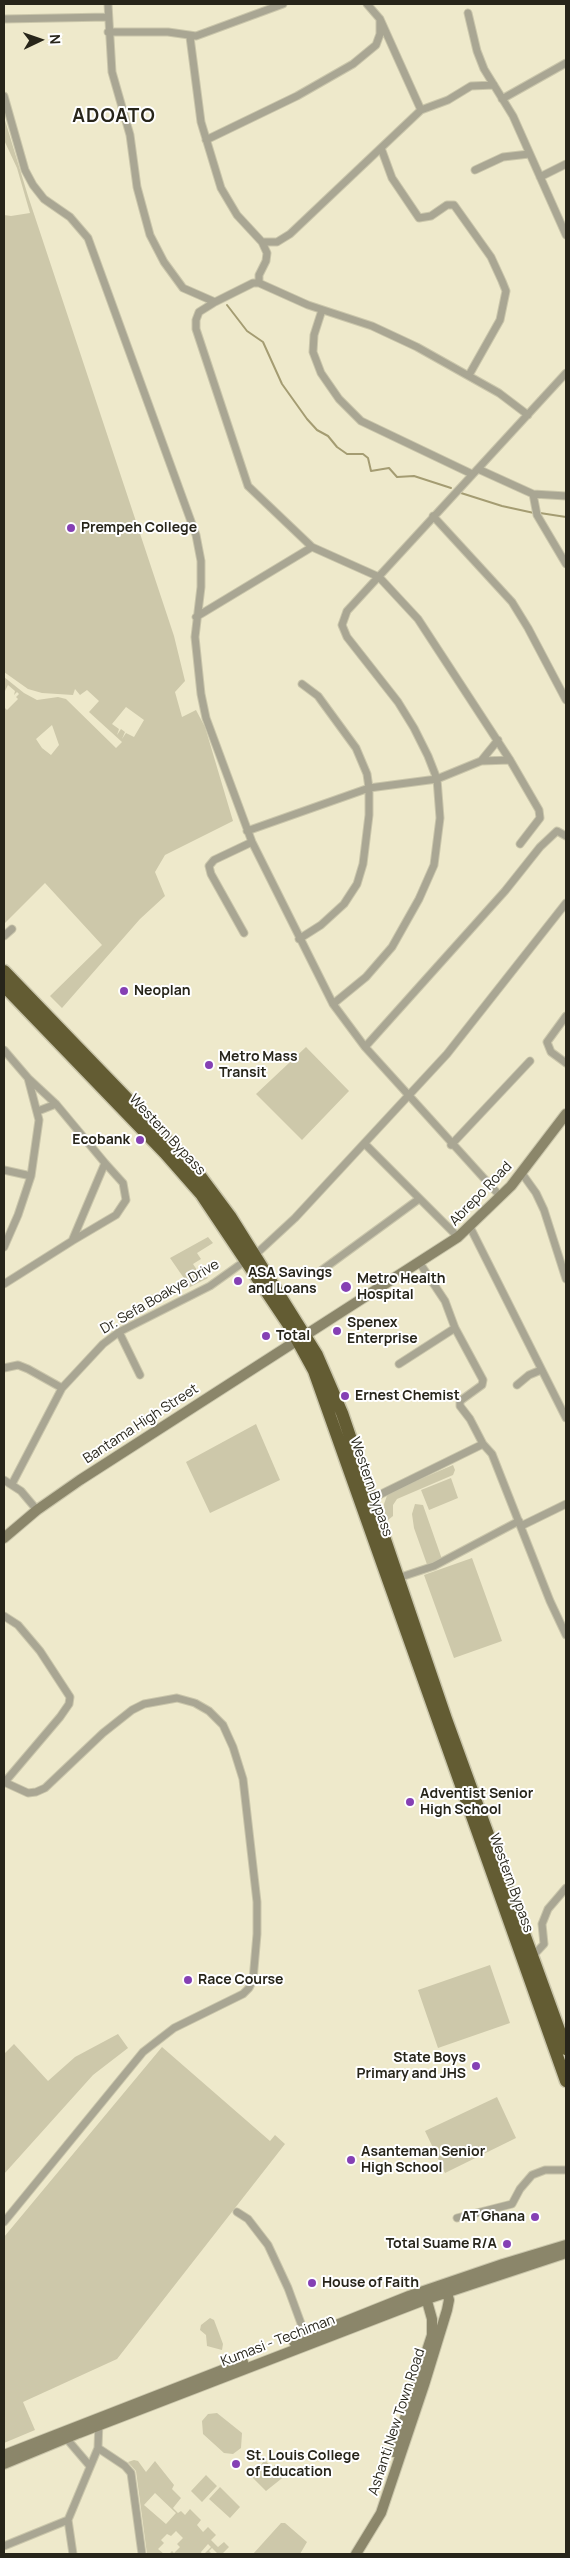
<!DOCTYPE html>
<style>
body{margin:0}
#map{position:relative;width:570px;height:2558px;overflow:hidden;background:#eee9cb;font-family:Manrope,sans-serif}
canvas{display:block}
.frame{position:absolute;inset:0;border:5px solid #27251a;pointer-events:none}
.north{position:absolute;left:15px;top:15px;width:50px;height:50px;-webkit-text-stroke:4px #fff;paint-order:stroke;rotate:87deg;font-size:14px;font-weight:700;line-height:20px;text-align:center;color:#27251a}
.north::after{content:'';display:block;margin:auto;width:18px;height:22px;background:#27251a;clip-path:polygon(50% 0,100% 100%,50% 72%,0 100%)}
</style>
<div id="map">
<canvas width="570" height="2558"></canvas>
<div class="frame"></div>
<div class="north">N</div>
</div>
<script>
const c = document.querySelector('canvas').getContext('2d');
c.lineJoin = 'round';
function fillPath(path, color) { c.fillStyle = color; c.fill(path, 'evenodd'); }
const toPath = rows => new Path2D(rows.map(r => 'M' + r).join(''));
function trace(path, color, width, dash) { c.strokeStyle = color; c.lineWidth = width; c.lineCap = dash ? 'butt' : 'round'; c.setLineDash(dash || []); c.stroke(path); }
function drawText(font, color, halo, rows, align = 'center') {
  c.font = font + ' Manrope,sans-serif'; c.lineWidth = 4; c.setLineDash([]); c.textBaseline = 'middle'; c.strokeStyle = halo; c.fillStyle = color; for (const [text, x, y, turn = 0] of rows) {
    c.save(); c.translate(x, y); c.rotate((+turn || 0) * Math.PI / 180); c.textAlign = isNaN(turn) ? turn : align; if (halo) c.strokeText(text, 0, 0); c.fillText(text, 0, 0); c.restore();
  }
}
fillPath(toPath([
 [4,117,28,196,174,636,185,681,175,692,182,717,196,710,205,727,233,821,165,855,155,872,165,896,140,919,62,1008,50,996,102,945,45,883,4,924,4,707,7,710,18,699,16,697,19,694,17,692,14,695,15,691,8,685,4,693,4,677,24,693,37,700,58,697,66,699,116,748,122,742,89,712,99,701,87,690,80,695,75,689,73,695,42,693,28,689,4,672,4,215,11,216,30,213,17,168,4,140],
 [126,707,144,720,134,737,126,733,122,739,125,732,121,729,117,735,119,729,112,724],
 [52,725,59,745,51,755,42,748,36,739],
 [306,1047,349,1091,302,1140,256,1094],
 [208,1237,213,1243,197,1253,201,1259,193,1264,201,1276,205,1274,208,1278,190,1287,170,1258],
 [256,1424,280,1480,210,1513,186,1462],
 [453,1465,455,1470,453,1475,397,1499,393,1505,393,1516,388,1520,385,1519,384,1504,388,1493],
 [451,1478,458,1498,429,1510,421,1490],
 [415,1504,423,1505,443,1562,432,1571,429,1570,414,1528,412,1514],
 [472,1558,502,1641,454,1658,424,1575],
 [490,1965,510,2023,438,2048,418,1990],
 [118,2034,128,2048,93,2075,4,2174,4,2054,14,2044,48,2081,75,2057],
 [162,2047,270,2141,275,2135,285,2144,117,2359,23,2402,35,2430,4,2443,4,2237],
 [497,2097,516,2138,445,2173,425,2131],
 [210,2318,214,2320,223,2344,222,2350,207,2346,206,2335,200,2330,201,2325],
 [217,2413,242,2433,241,2448,233,2454,224,2453,203,2434,202,2421,208,2414],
 [134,2460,138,2461,146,2472,155,2461,174,2485,172,2489,181,2498,173,2508,178,2513,181,2511,185,2515,190,2509,201,2520,197,2525,203,2532,208,2527,216,2535,211,2540,218,2547,224,2542,229,2547,222,2554,218,2554,212,2548,209,2551,212,2554,204,2554,211,2547,208,2544,201,2552,202,2554,169,2554,172,2551,174,2553,180,2547,177,2544,183,2538,176,2531,171,2536,167,2534,161,2540,164,2543,158,2549,164,2554,147,2554,136,2471,128,2462],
 [155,2493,176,2513,166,2524,144,2505],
 [265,2460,272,2468,275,2465,286,2475,266,2491,251,2476],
 [206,2475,217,2486,202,2502,191,2491],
 [220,2487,240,2507,230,2518,209,2499],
 [281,2523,285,2523,307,2542,300,2554,253,2554]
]), '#cdc8aa');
trace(toPath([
 [227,305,247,331,263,342,282,384,307,419,317,430,328,436,337,447,347,454,363,454,368,458,371,471,389,468,397,477,414,476,451,488],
 [461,493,502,506,534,513],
 [540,513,566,517]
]), '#a49c72', 2);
const street = toPath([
 [108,4,112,72,130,135,137,187,150,235,164,262,183,288,215,302,199,312,196,320,196,329,248,486,312,547],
 [367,4,380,19,421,110],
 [468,13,477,51,484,69,513,116,566,235],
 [4,19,108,17],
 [108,32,168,32,196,36,283,4],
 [190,37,201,122,221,188,237,215,262,242,277,242,290,234,421,110,448,100,471,86,494,85],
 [4,96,25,170,33,185,44,199,70,217,88,238,196,535,201,561,201,587,195,637,201,694,206,718,252,842,333,1004,365,1047,500,1196],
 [502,99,566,63],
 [206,140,297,96,353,64,376,45,380,34,380,19],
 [381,148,392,178,419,218,431,216,447,205,454,205,491,257,502,281,506,291,500,320,469,375],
 [475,170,503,157,529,154],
 [540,177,566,164],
 [259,283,259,275,266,261,267,253,262,242],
 [215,302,253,283,259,283,308,305,372,326,417,347,499,393,528,415],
 [322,310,314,335,313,352,321,373,339,399,361,421,472,474],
 [478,469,533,494,566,496],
 [533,494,537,515,566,564],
 [433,516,512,602,528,628,566,700],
 [196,617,312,547,379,577,418,619,510,760,539,810,540,818,520,844],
 [481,761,498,740],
 [247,831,369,788,437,779,481,761,510,760],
 [244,933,211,874,209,866,214,860,252,842],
 [4,936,12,929],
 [299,939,321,925,344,904,357,884,363,864,369,815,369,788,367,774,356,748,318,696,302,684],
 [333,1004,366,977,392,947,419,899,434,865,440,818,437,779,428,756,414,728,398,702,347,637,342,625,347,611,566,373],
 [566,1016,547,1042,551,1052,566,1063],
 [365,1047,505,891,540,847,557,831,566,836],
 [4,1050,28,1078,39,1120,31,1176,18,1215,4,1247],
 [38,1111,56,1104],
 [365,1144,458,1237],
 [451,1145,530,1061],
 [4,1170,31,1176],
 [521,1172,536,1193,544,1210,566,1279],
 [470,1227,566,1418],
 [72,1241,116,1215,126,1200,123,1183,105,1163],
 [255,1255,295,1218,447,1054,566,903],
 [419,1262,445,1301,455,1328,483,1380,482,1385,460,1401,460,1406,470,1419,483,1444],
 [322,1270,419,1199],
 [4,1284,72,1241,105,1163,56,1104,28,1078],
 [119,1332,140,1375],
 [399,1364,455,1328],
 [4,1368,18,1365,28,1369,62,1388],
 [517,1385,529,1375,541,1370],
 [4,1480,21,1491,37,1510],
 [12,1484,62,1388,103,1344,119,1332,210,1286,245,1261],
 [371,1499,483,1444,492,1454,550,1601,566,1635],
 [521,1526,566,1504],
 [398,1578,434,1566,519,1521],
 [4,1616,18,1625,40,1651,70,1697,69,1704,60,1717,4,1783],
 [532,1957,544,1944,542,1924,548,1909,566,1888],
 [237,2212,248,2219,268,2245,288,2288,306,2337],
 [457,2218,512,2204,520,2189,532,2175,545,2170,566,2170],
 [4,2222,143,2052,174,2028,243,1994,249,1988,253,1980,257,1934,257,1902,243,1779,233,1747,223,1725,209,1711,195,1703,177,1698,144,1704,132,1710,103,1733,45,1788,36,1792,28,1793,4,1782],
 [66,2438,89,2465],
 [98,2448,125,2466,131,2473,142,2554],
 [4,2546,68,2520],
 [73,2554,68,2520,98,2448,99,2421]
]);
const secondary = toPath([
 [4,1538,37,1510,80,1480,458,1237,511,1186,566,1114],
 [294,2342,409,2296,503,2264,566,2245],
 [394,2452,432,2335,432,2319,425,2294],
 [4,2455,243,2362],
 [4,2464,79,2433,427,2299,566,2253],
 [356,2554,381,2513,424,2385,447,2310,449,2300,445,2286]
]);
const highway = toPath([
 [4,971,195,1169,230,1216,317,1355,342,1413,446,1719,566,2049],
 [4,986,165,1153,201,1194,290,1327,314,1371,566,2081]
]);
trace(street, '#cac6ab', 9);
trace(secondary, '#cac6ab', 12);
trace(highway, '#cac6ab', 15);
trace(street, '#a9a693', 7);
trace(secondary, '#8b866a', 10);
trace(highway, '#635c33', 12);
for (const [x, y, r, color] of [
 [71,528,5,"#8540b4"],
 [124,991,5,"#8540b4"],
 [209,1065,5,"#8540b4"],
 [140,1140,5,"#8540b4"],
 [238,1281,5,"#8540b4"],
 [346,1287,6,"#8540b4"],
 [337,1331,5,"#8540b4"],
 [266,1336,5,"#8540b4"],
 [345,1396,5,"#8540b4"],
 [410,1802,5,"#8540b4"],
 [188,1980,5,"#8540b4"],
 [476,2066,5,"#8540b4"],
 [351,2160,5,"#8540b4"],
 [535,2217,5,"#8540b4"],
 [507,2244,5,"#8540b4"],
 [312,2283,5,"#8540b4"],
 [236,2464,5,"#8540b4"]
]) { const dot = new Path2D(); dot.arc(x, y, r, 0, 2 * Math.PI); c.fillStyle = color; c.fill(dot); trace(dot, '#fff', 2); }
drawText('bold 14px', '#27251a', '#fff', [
 ["Prempeh College",81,528],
 ["Neoplan",134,991],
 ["Metro Mass",219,1057],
 ["Transit",219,1073],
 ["Ecobank",130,1140,"right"],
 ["ASA Savings",248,1273],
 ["and Loans",248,1289],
 ["Metro Health",357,1279],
 ["Hospital",357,1295],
 ["Spenex",347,1323],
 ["Enterprise",347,1339],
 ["Total",276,1336],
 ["Ernest Chemist",355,1396],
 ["Adventist Senior",420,1794],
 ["High School",420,1810],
 ["Race Course",198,1980],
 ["State Boys",466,2058,"right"],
 ["Primary and JHS",466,2074,"right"],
 ["Asanteman Senior",361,2152],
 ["High School",361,2168],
 ["AT Ghana",525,2217,"right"],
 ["Total Suame R/A",497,2244,"right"],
 ["House of Faith",322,2283],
 ["St. Louis College",246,2456],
 ["of Education",246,2472]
], 'left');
drawText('14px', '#27251a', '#fff', [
 ["Western Bypass",167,1135,47],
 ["Abrepo Road",481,1194,-46],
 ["Dr. Sefa Boakye Drive",160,1297,-30],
 ["Bantama High Street",141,1424,-33],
 ["Western Bypass",371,1487,71],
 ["Western Bypass",511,1883,70],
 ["Kumasi - Techiman",278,2341,-21],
 ["Ashanti New Town Road",397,2422,-72]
]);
c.letterSpacing = '1px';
drawText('bold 19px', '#27251a', '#fff', [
 ["ADOATO",114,117]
]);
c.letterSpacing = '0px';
</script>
